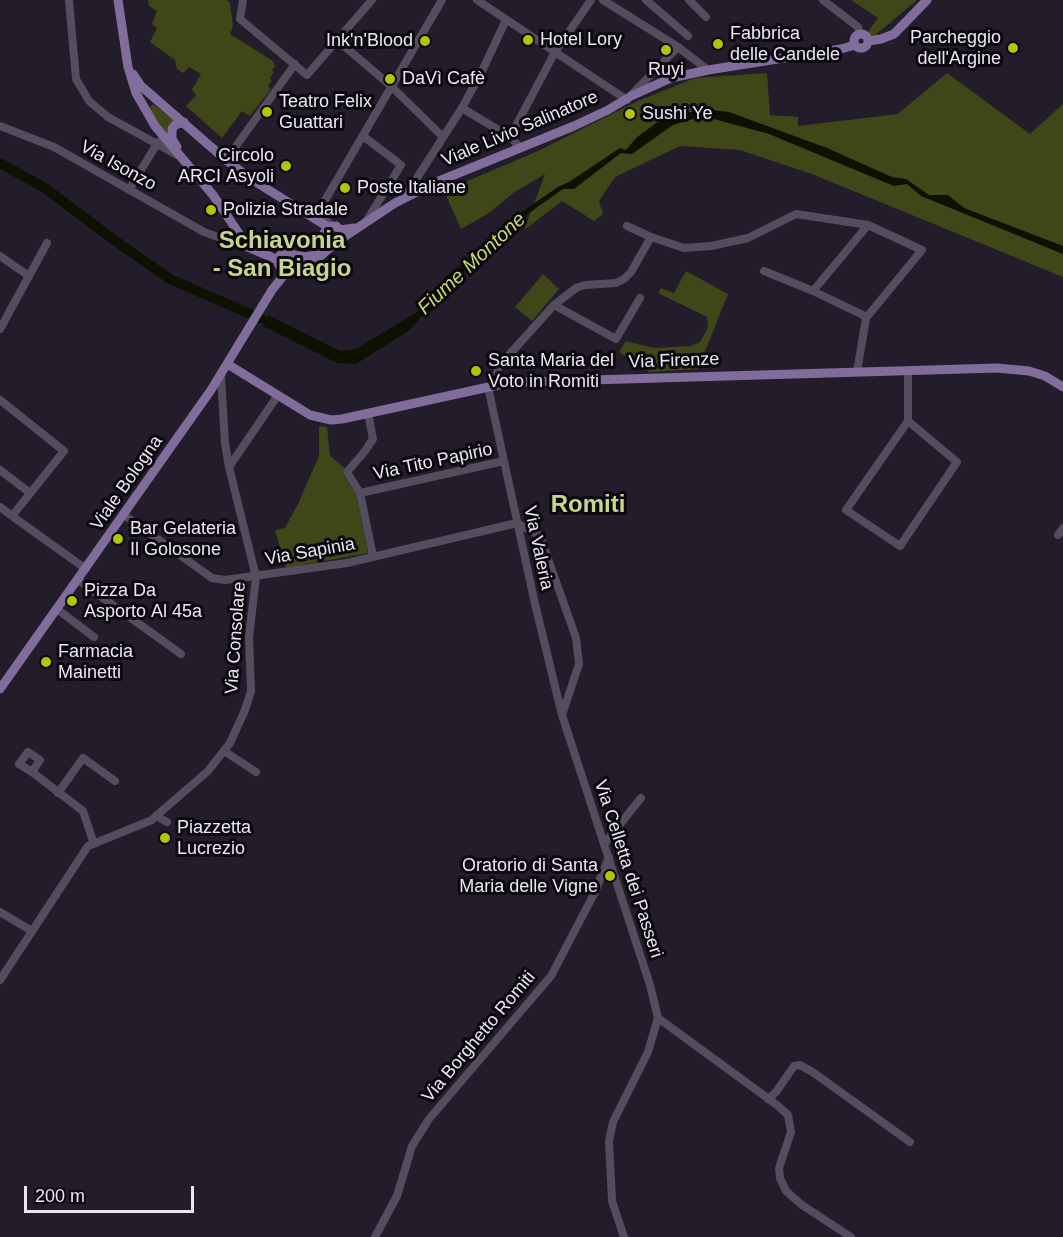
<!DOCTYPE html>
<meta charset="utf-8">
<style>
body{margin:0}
#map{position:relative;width:1063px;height:1237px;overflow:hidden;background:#231d2b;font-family:Helvetica,sans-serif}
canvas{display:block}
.scale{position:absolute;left:24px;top:1186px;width:170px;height:27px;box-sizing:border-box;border:3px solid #ebe7f1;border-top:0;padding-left:8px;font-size:18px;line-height:21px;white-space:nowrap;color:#ebe7f1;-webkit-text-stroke:4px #0b080f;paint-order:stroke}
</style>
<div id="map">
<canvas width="1063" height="1237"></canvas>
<div class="scale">200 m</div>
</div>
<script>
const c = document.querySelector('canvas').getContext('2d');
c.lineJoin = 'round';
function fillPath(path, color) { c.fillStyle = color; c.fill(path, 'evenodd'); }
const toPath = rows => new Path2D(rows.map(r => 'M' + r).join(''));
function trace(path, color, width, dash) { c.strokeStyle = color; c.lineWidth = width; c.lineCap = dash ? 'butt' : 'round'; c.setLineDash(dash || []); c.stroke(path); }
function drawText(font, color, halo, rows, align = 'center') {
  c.font = font + ' Helvetica,sans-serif'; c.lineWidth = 6; c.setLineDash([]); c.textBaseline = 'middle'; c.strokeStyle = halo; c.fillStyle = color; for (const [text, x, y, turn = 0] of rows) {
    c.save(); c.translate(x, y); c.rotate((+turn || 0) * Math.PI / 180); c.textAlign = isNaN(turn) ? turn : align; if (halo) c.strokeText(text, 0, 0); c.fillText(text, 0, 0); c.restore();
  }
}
fillPath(toPath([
 [148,0,226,0,230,2,233,26,230,34,273,61,275,66,272,70,274,72,270,78,272,81,268,86,271,89,250,116,242,111,222,138,186,106,196,95,192,90,201,74,189,67,183,73,177,69,175,60,150,42,157,28,152,24,157,11,149,6],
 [851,0,917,0,874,36,867,33,878,18],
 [767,73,770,115,798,117,798,126,898,114,947,73,1030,134,1063,104,1063,277,812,174,740,150,680,146,615,177,599,201,603,214,594,221,562,201,524,230,545,174,513,193,489,213,461,229,444,191,538,151,638,101,695,78],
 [153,104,176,122,170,138,155,119,149,108],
 [686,271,728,294,698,369,649,372,619,352,626,341,654,348,691,346,700,342,708,328,707,317,658,293,661,288,674,293],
 [543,274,559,289,532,321,515,307],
 [319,426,327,427,330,456,346,469,343,474,356,494,368,553,286,568,275,530,285,528,298,504,319,456]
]), '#3f4719');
fillPath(toPath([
 [711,110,729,112,827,148,892,177,906,179,929,195,948,195,964,208,1063,246,1063,254,921,196,907,184,894,186,769,134,703,116,673,125,632,154,621,153,574,189,563,189,522,218,511,233,468,268,434,310,423,314,410,330,356,364,337,363,247,318,252,307,340,351,356,349,422,309,447,275,481,251,511,219,558,187,569,182,620,148,626,150,636,138,656,123,681,113]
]), '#0d1100');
fillPath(toPath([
 [254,305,270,313,261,329,245,320]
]), '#231d2b');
trace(toPath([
 [0,163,45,188,114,240,170,279,262,319]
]), '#0d1100', 10);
trace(toPath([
 [69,0,76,79,89,101,108,117,177,155],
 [243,0,240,19,307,75,372,0],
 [477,0,627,100],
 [603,0,678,47,708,70],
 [646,0,688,36],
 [689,0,706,17],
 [823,0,858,27,860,34],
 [337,40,391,86,443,137],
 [633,93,678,47],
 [462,108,510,137,521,148],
 [0,126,54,147,204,232,249,248],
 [363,136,401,165,367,220],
 [510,137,555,52,591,0],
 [226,160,295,64],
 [129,190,158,142],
 [404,198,462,108,482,71,506,20],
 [331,225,322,217,324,202,442,0],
 [627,226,651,237],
 [0,256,29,276,0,329],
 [764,271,813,291,863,315,866,318],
 [29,276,47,243],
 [813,291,868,225],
 [554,305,616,339,640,298],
 [493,386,499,366,554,305,576,288,585,285,616,283,624,279,631,272,651,237,684,248,711,246,748,238,796,214,868,225,922,250,866,318,857,372],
 [488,387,535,604,562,715,650,985,658,1018,648,1052,613,1122,609,1141,612,1201,624,1237],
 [0,400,64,451,12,516,86,569],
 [908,421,957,462,900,546,846,510,908,421],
 [908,421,908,371],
 [229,467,278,395],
 [0,470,30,493],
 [360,493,347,472,365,451,373,439,368,413],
 [0,507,12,516],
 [124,515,212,578,225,580,347,563,517,523,540,536,576,638,579,664,562,715],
 [1058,535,1063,528],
 [373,556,360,493,504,461],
 [78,580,181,654],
 [57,609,94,637],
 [224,751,256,772],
 [32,772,19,764,28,752,40,760,32,772,83,811,94,844],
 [58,793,83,758,115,781],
 [156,816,167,822],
 [605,843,641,798],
 [0,912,32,931],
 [0,980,88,846,152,820,156,816,208,771,230,743,245,710,251,691,249,637,256,577,229,467,225,443,221,376],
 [658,1018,777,1105,788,1115,791,1132,779,1168,780,1178,786,1191,802,1205,851,1237],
 [768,1099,776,1092,794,1066,800,1065,814,1073,910,1142],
 [375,1237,397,1196,412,1146,429,1119,551,976,595,892,609,857]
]), '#544d5e', 8);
trace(toPath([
 [118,0,128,67,136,93,155,126,213,195,248,247,278,260],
 '854 41a7 7 0 1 1 14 0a7 7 0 1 1-14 0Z',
 [868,41,881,39,894,34,927,0],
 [133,74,141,86,226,160,251,179,328,227],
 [177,147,172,139,172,129,175,125,184,122],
 '278 261a9 9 0 1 1 18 0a9 9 0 1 1-18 0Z',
 [293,255,306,257,315,255,323,245,324,233,328,227,336,226,340,230,354,228],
 [290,269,312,263,338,241,395,203,439,181,574,126,608,110,631,96,671,78,708,70,841,49,855,45],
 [229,365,310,415,331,420,342,419,498,385,523,382,997,368,1029,371,1045,376,1063,387],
 [0,689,211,390,272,290,288,270]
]), '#816d9b', 9);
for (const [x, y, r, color] of [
 [528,40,6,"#b0c503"],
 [425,41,6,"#b0c503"],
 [718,44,6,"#b0c503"],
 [1013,48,6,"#b0c503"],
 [666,50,6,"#b0c503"],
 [390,79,6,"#b0c503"],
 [267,112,6,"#b0c503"],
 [630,114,6,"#b0c503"],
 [286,166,6,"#b0c503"],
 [345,188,6,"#b0c503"],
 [211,210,6,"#b0c503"],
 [476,371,6,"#b0c503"],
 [118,539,6,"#b0c503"],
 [72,601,6,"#b0c503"],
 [46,662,6,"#b0c503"],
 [165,838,6,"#b0c503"],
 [610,876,6,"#b0c503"]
]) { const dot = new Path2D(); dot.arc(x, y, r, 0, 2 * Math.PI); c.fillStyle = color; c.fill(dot); trace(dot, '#0b080f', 2); }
drawText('18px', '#ebe7f1', '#0b080f', [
 ["Fabbrica",730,34],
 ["delle Candele",730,55],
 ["Parcheggio",1001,38,"right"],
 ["dell'Argine",1001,59,"right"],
 ["Hotel Lory",540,40],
 ["Ink'n'Blood",413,41,"right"],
 ["Ruyi",666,70,"center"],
 ["DaVì Cafè",402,79],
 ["Teatro Felix",279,102],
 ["Guattari",279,123],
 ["Sushi Ye",642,114],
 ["Circolo",274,156,"right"],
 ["ARCI Asyoli",274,177,"right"],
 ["Poste Italiane",357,188],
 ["Polizia Stradale",223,210],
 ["Santa Maria del",488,361],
 ["Voto in Romiti",488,382],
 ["Bar Gelateria",130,529],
 ["Il Golosone",130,550],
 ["Pizza Da",84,591],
 ["Asporto Al 45a",84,612],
 ["Farmacia",58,652],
 ["Mainetti",58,673],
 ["Piazzetta",177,828],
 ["Lucrezio",177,849],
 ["Oratorio di Santa",598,866,"right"],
 ["Maria delle Vigne",598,887,"right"]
], 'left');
drawText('18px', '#ebe7f1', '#0b080f', [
 ["Viale Livio Salinatore",520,129,-23],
 ["Via Isonzo",118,166,29],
 ["Via Firenze",674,361,-2],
 ["Via Tito Papirio",433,462,-12],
 ["Viale Bologna",127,483,-55],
 ["Via Valeria",538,548,78],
 ["Via Sapinia",310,552,-10],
 ["Via Consolare",236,638,-86],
 ["Via Celletta dei Passeri",628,869,72],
 ["Via Borghetto Romiti",479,1037,-50]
]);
drawText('italic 20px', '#c8da6a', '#0b080f', [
 ["Fiume Montone",472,264,-43]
]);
drawText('bold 24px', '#c8d68a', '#0b080f', [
 ["Schiavonia",282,241],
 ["- San Biagio",282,269],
 ["Romiti",588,505]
]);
</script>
